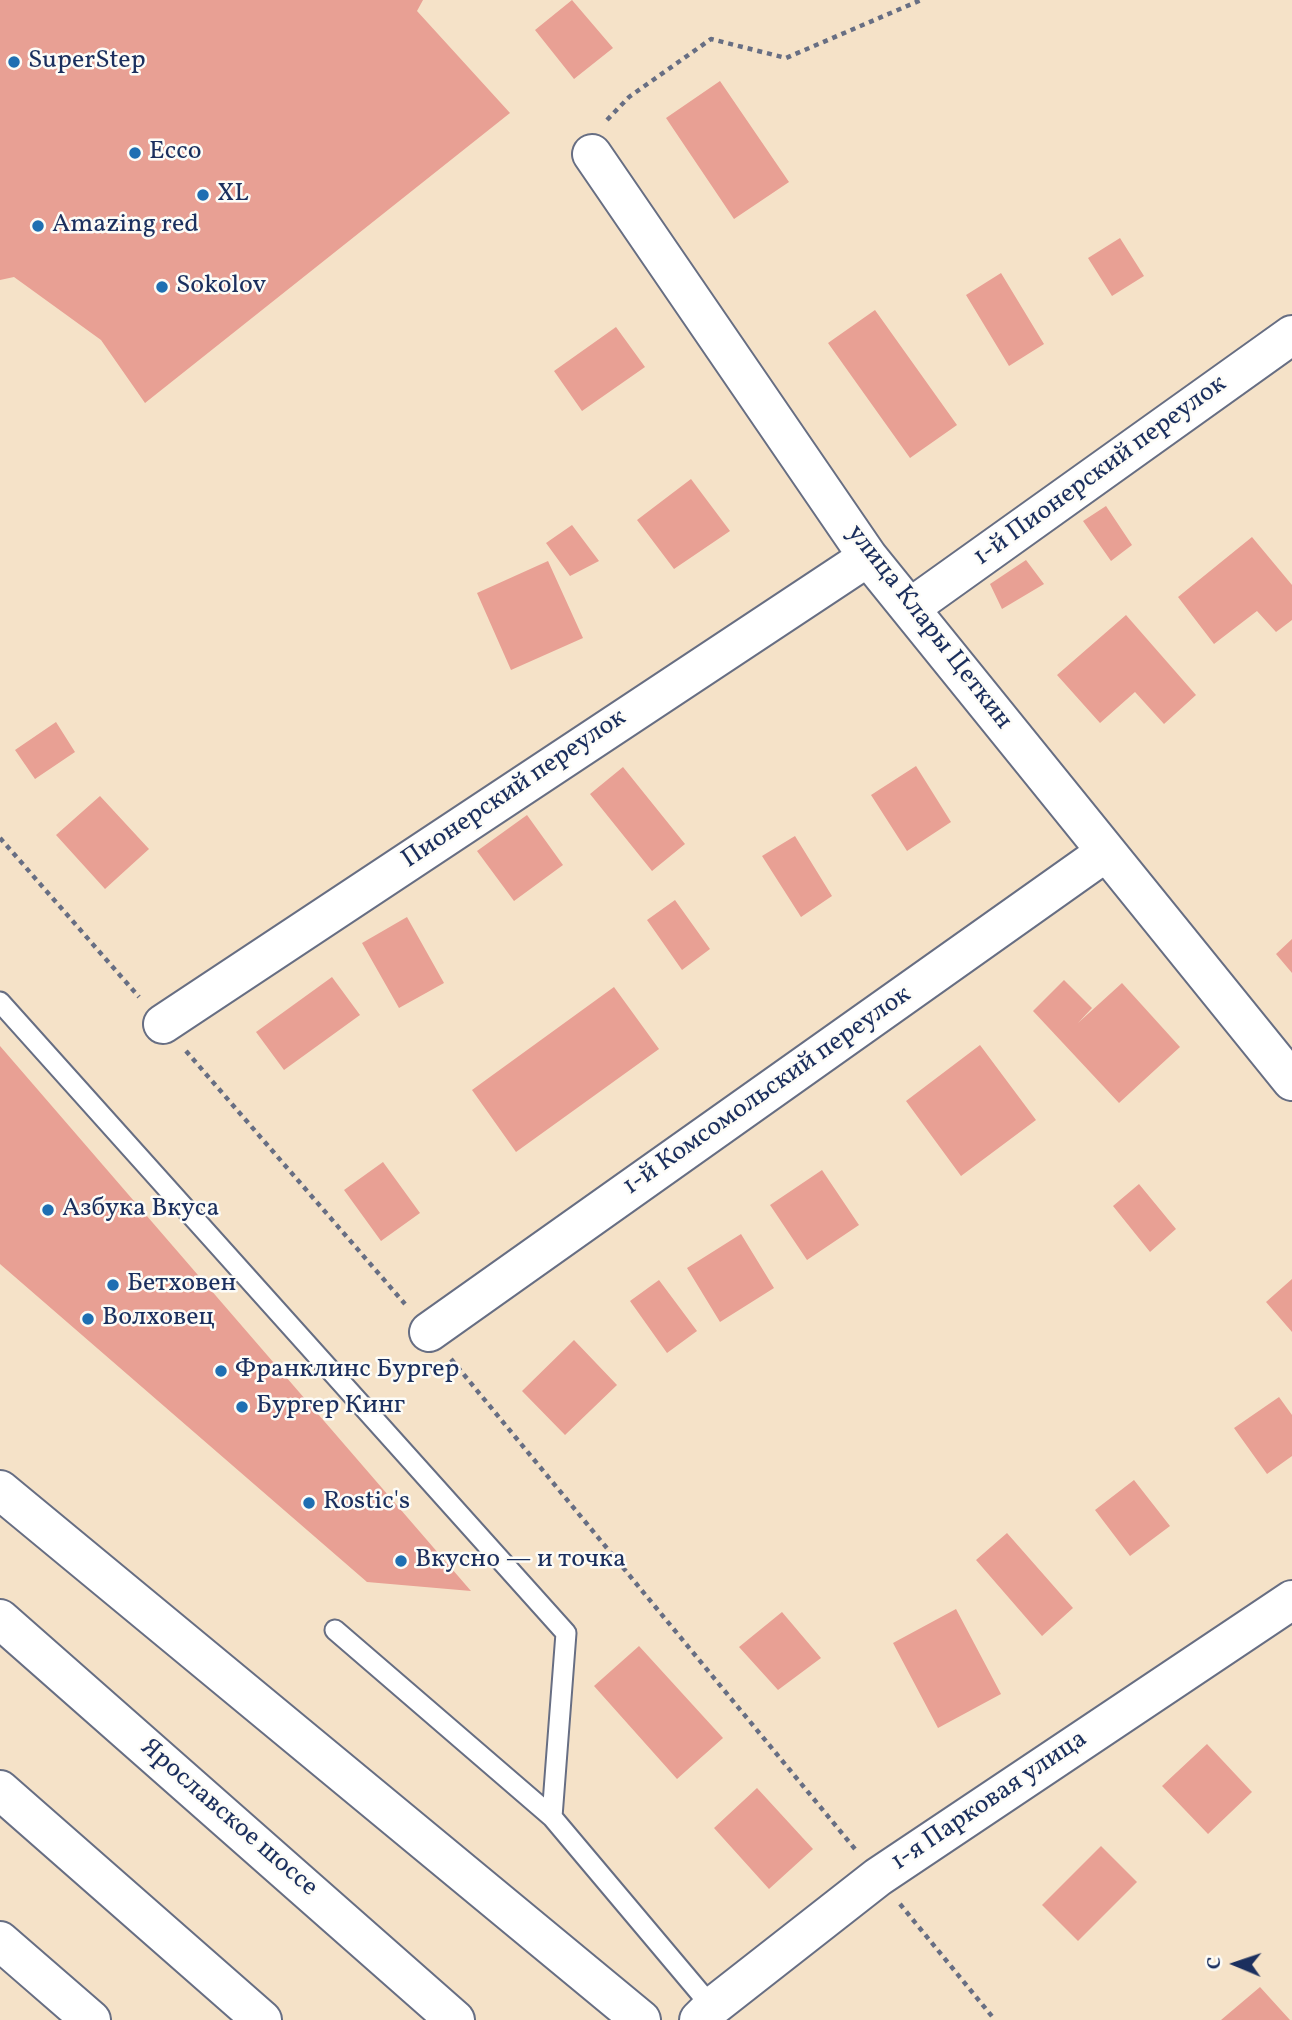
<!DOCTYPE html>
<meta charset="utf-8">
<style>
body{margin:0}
#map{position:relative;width:1292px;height:2020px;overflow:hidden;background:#f5e2c8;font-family:Vollkorn,serif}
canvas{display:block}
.north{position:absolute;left:1201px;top:1929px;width:70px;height:70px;-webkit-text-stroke:5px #fdfcf7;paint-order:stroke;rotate:272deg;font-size:19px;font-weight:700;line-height:28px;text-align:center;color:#1b2f5e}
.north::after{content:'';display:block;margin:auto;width:24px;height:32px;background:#1b2f5e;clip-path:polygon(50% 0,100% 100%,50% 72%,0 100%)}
</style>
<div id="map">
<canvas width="1292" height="2020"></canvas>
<div class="north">С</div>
</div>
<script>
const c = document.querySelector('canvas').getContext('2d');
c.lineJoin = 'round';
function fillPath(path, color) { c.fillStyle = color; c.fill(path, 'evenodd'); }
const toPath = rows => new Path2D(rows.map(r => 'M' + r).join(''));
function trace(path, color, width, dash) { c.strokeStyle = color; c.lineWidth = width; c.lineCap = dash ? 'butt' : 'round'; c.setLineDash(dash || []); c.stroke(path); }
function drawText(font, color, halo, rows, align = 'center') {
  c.font = font + ' Vollkorn,serif'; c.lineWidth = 5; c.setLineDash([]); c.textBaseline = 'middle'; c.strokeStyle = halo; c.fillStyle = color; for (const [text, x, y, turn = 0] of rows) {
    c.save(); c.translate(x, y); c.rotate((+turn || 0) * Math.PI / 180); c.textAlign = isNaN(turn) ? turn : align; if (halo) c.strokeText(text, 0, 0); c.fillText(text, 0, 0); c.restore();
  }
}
fillPath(toPath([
 [0,0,423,0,417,11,510,113,145,403,101,340,14,277,0,280],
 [572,0,613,48,574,79,535,30],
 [720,81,789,182,734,219,666,118],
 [1120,238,1144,276,1112,296,1088,258],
 [1001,273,1044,344,1009,366,966,295],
 [875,310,957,425,910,458,828,343],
 [616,327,645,367,582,411,554,371],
 [691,479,730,531,674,569,637,520],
 [1106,506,1132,545,1111,561,1083,521],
 [572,525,599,561,570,576,546,543],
 [1252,537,1292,585,1292,620,1276,632,1257,611,1214,644,1178,597],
 [1026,560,1044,584,1002,609,990,584],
 [548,561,583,638,511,670,477,593],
 [1126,615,1196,695,1164,724,1135,692,1100,723,1057,675],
 [56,722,75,752,35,779,15,750],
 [916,766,951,822,907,851,871,795],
 [623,767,685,844,652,871,590,794],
 [100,796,149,849,105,889,56,835],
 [527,815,563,865,514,901,477,851],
 [795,836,832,896,801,917,762,856],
 [675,900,710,949,682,970,647,920],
 [407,917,444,983,399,1008,362,943],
 [1292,939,1292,973,1276,954],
 [332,977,360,1015,284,1070,256,1032],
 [1064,980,1092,1008,1078,1023,1122,983,1180,1047,1119,1103,1033,1011],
 [614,987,659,1049,516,1152,472,1090],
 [980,1045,1036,1120,961,1176,906,1101],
 [0,1046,471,1591,367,1582,0,1264],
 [383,1162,420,1213,381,1241,344,1190],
 [822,1170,859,1225,807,1260,770,1205],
 [1139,1184,1176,1229,1150,1252,1113,1206],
 [741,1234,774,1288,720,1322,687,1268],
 [1292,1279,1292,1332,1266,1302],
 [659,1280,697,1331,667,1353,630,1301],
 [574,1340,617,1385,565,1435,522,1391],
 [1279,1397,1292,1415,1292,1456,1267,1474,1234,1428],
 [1134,1480,1170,1526,1130,1556,1095,1510],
 [1007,1533,1073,1608,1042,1636,976,1560],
 [956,1609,1001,1694,938,1728,893,1643],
 [782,1612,821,1658,778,1690,739,1647],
 [639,1646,723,1738,677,1779,594,1686],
 [1207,1744,1252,1792,1208,1834,1162,1786],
 [757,1788,813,1849,769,1889,714,1828],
 [1101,1846,1137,1882,1078,1941,1042,1905],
 [1260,1987,1290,2020,1221,2020]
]), '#e8a094');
const service = toPath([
 [0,1002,566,1633,552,1817],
 [335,1630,552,1817,712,2007]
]);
const minor = toPath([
 [592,154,868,557,1292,1081],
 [910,608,1292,335],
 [163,1024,868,557],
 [429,1332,1106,852]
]);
const tertiary = toPath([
 [0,1490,641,2020],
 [0,1941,91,2020],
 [699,2020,712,2007,878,1877,1292,1600]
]);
const trunk = toPath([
 [0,1619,455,2020],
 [0,1790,262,2020]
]);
trace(service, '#676e83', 23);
trace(minor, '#676e83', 42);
trace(tertiary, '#676e83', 42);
trace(trunk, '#676e83', 42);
trace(toPath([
 [607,120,629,97,711,39,786,58,921,0],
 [0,838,139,997],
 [186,1051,405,1304],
 [451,1359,855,1849],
 [900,1904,995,2020]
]), '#676e83', 4.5, [5, 5]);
trace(service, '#fff', 19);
trace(minor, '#fff', 38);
trace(tertiary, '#fff', 38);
trace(trunk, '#fff', 38);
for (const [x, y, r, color] of [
 [14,62,7,"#1f6fb2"],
 [135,153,7,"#1f6fb2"],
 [203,195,7,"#1f6fb2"],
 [38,226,7,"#1f6fb2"],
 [162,287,7,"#1f6fb2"],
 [48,1210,7,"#1f6fb2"],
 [113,1285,7,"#1f6fb2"],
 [88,1319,7,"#1f6fb2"],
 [221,1371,7,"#1f6fb2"],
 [242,1407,7,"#1f6fb2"],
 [309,1503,7,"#1f6fb2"],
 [401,1561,7,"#1f6fb2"]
]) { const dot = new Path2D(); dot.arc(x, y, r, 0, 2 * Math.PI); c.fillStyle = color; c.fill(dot); trace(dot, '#fdfcf7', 2.5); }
drawText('26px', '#1b2f5e', '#fdfcf7', [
 ["SuperStep",28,62],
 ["Ecco",149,153],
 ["XL",217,195],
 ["Amazing red",52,226],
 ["Sokolov",176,287],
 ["Азбука Вкуса",62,1210],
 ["Бетховен",127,1285],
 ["Волховец",102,1319],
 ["Франклинс Бургер",235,1371],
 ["Бургер Кинг",256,1407],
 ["Rostic's",323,1503],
 ["Вкусно — и точка",415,1561]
], 'left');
drawText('26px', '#1b2f5e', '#fdfcf7', [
 ["1-й Пионерский переулок",1101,472,-36],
 ["улица Клары Цеткин",928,628,52],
 ["Пионерский переулок",515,790,-34],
 ["1-й Комсомольский переулок",768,1092,-35],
 ["1-я Парковая улица",990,1802,-34],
 ["Ярославское шоссе",228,1819,41]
]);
</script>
